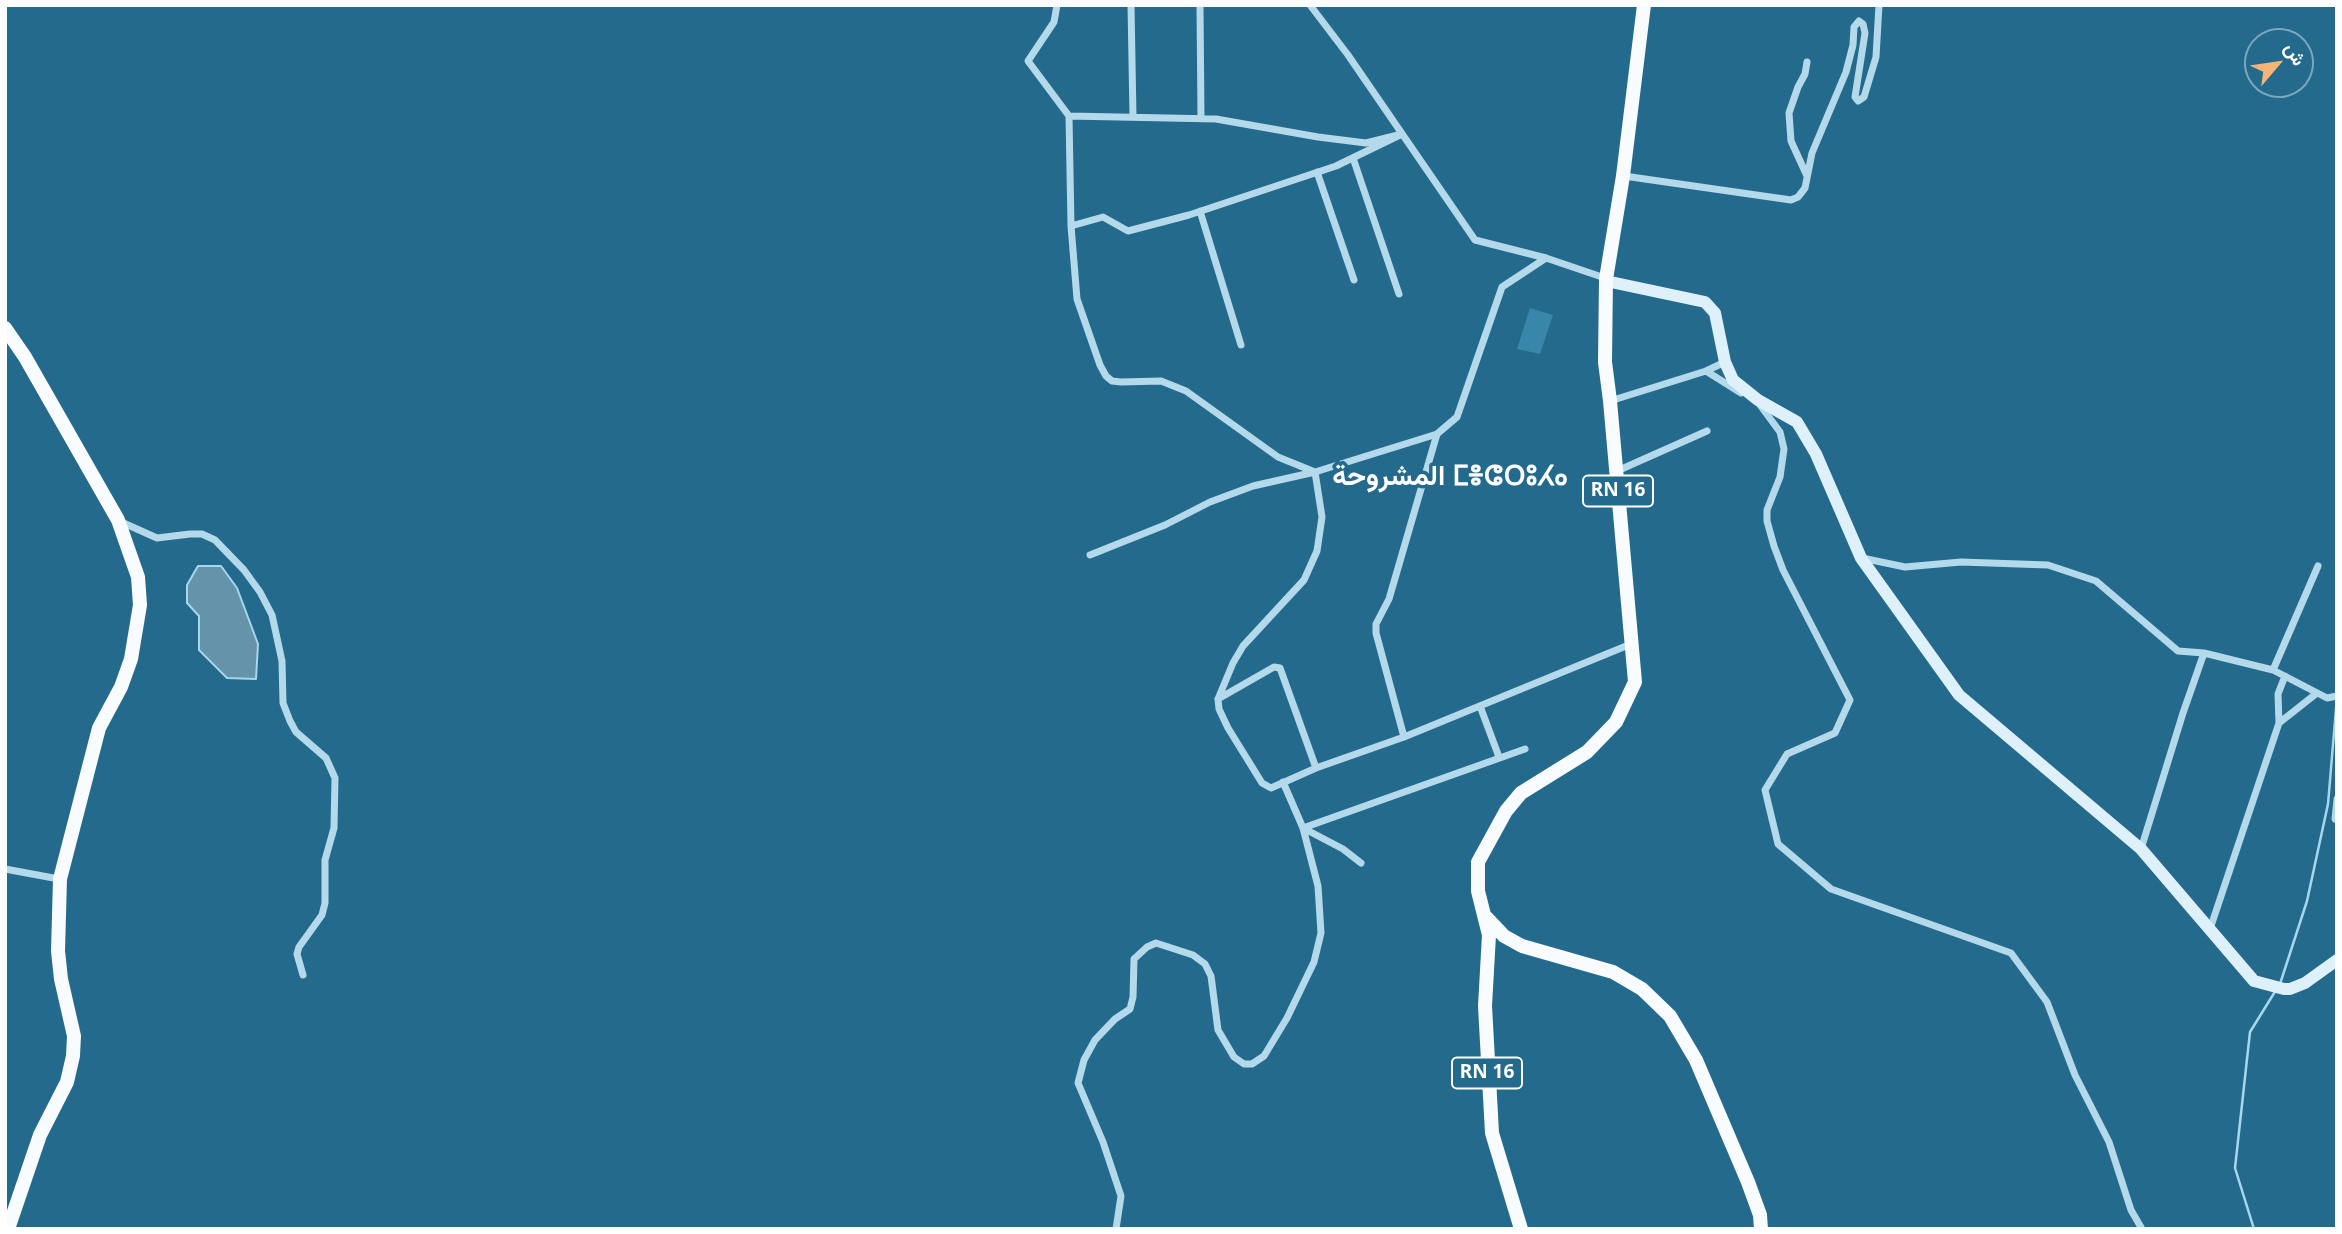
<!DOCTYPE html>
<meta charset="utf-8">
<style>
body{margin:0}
#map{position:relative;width:2342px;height:1234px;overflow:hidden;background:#246a8d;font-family:"Noto Sans",Vazirmatn,sans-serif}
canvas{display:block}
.frame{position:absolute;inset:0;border:7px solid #fff;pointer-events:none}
.north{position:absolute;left:2244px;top:28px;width:70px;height:70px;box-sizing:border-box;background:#246a8d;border:2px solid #7ca6bb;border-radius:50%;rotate:61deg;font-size:19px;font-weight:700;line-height:28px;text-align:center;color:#fff}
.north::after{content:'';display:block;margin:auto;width:24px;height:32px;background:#f6b476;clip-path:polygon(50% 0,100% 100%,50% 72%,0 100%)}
</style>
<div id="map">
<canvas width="2342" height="1234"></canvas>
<div class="frame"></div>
<div class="north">ش</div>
</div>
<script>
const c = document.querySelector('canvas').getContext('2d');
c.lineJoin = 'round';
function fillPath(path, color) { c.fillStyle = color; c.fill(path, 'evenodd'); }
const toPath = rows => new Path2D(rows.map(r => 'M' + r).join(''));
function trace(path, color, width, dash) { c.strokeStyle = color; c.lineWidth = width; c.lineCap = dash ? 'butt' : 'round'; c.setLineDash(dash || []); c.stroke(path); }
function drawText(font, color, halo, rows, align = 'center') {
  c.font = font + ' "Noto Sans",Vazirmatn,"Noto Sans Tifinagh",sans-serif'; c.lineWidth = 7; c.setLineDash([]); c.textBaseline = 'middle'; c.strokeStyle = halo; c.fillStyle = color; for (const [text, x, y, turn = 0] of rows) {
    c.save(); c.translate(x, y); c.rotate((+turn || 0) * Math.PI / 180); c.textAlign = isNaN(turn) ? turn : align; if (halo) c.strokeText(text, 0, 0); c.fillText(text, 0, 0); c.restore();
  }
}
fillPath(toPath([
 [1530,308,1553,315,1540,354,1517,349]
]), '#3886aa');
const water = toPath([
 [198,566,221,566,237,588,258,644,256,679,227,678,199,650,199,616,187,603,187,585,198,566]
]);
fillPath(water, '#6593aa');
trace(water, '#a7d7ec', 2);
trace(toPath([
 [2280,984,2307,901,2328,804,2337,697],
 [2254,1229,2235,1168,2250,1032,2276,990]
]), '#a7d7ec', 2.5);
trace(toPath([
 [1057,5,1054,22,1028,61,1069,116,1216,119,1318,137,1366,143,1402,134,1336,166,1189,215,1128,231,1103,217,1071,226],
 [1131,5,1133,117],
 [1200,5,1201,118],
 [1310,5,1348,55,1475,240,1546,258,1605,278],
 [1807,62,1805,74,1798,87,1789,113,1791,141,1807,176],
 [1069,116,1071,226,1077,299,1100,365,1106,376,1112,381,1121,382,1161,381,1186,391,1278,457,1315,472,1322,517,1317,551,1304,580,1243,646,1233,663,1218,699,1219,709,1228,728,1262,783,1271,788,1316,768,1404,737,1631,644],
 [1353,158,1399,294],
 [1317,172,1354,280],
 [1624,176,1791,200,1798,197,1805,188,1812,153,1846,72,1853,45,1854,27,1859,21,1863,24,1865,33,1855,97,1858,101,1864,97,1876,57,1879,5],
 [1200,211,1241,345],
 [1725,362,1706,371,1741,393],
 [1610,401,1706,371],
 [1760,405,1780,432,1784,449,1780,477,1767,510,1767,521,1774,546,1783,570,1850,700,1835,733,1787,754,1765,790,1778,844,1831,889,2011,953,2047,1002,2075,1075,2109,1142,2131,1210,2142,1229],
 [1617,471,1707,431],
 [119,521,157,538,190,534,202,534,215,540,244,570,260,592,272,615,282,661,283,703,290,721,296,732,326,758,335,778,334,828,325,860,325,903,322,915,299,947,297,954,303,975],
 [1090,555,1165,525,1210,502,1253,486,1315,472,1437,434,1457,417,1502,287,1546,258],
 [1862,558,1905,567,1961,562,2048,565,2096,581,2178,651,2204,653,2273,670,2327,698,2337,696],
 [2273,670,2318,566],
 [1218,699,1274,667,1280,668,1316,768],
 [1480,706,1499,757],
 [2279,723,2278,694,2285,676],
 [1404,737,1376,633,1376,624,1389,599,1437,434],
 [2337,799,2335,819,2337,820],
 [1303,828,1525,749],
 [1303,828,1343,849,1361,863],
 [2141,849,2183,713,2204,653],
 [5,869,59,879],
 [2210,929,2279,723,2317,693],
 [1116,1229,1121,1196,1103,1142,1078,1083,1084,1060,1095,1040,1115,1019,1130,1009,1133,997,1134,959,1147,947,1156,943,1193,955,1205,964,1211,976,1218,1030,1234,1057,1244,1064,1252,1064,1264,1056,1287,1018,1314,962,1321,933,1318,886,1303,828,1283,782]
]), '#b3d9eb', 7);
trace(toPath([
 [1606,281,1705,302,1715,313,1725,362,1733,380,1758,400,1797,422,1816,454,1861,558,1959,695,2141,849,2254,981,2284,989,2290,989,2305,983,2337,960]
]), '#def0f9', 12);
trace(toPath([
 [5,328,25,357,118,520,138,577,140,605,131,659,121,687,99,728,60,879,58,951,61,979,74,1036,73,1056,67,1082,40,1135,8,1229],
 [1486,917,1504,936,1522,946,1613,972,1642,989,1670,1016,1696,1060,1748,1182,1760,1215,1761,1229],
 [1521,1229,1492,1133,1485,1006,1489,935,1478,891,1478,862,1506,811,1521,793,1587,752,1616,722,1635,682,1610,401,1605,362,1606,279,1623,176,1644,5]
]), '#f8fcfe', 14);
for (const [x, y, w] of [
 [1618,491,70],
 [1487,1073,70]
]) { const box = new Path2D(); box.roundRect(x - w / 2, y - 15.5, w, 31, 5); c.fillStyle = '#246a8d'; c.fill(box); trace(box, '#fff', 2); }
drawText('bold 19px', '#fff', null, [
 ["RN 16",1618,491],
 ["RN 16",1487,1073]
]);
drawText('bold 28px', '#fff', '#246a8d', [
 ["المشروحة ⵎⴻⵛⵔⵓⵃⴰ",1450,477]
]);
</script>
